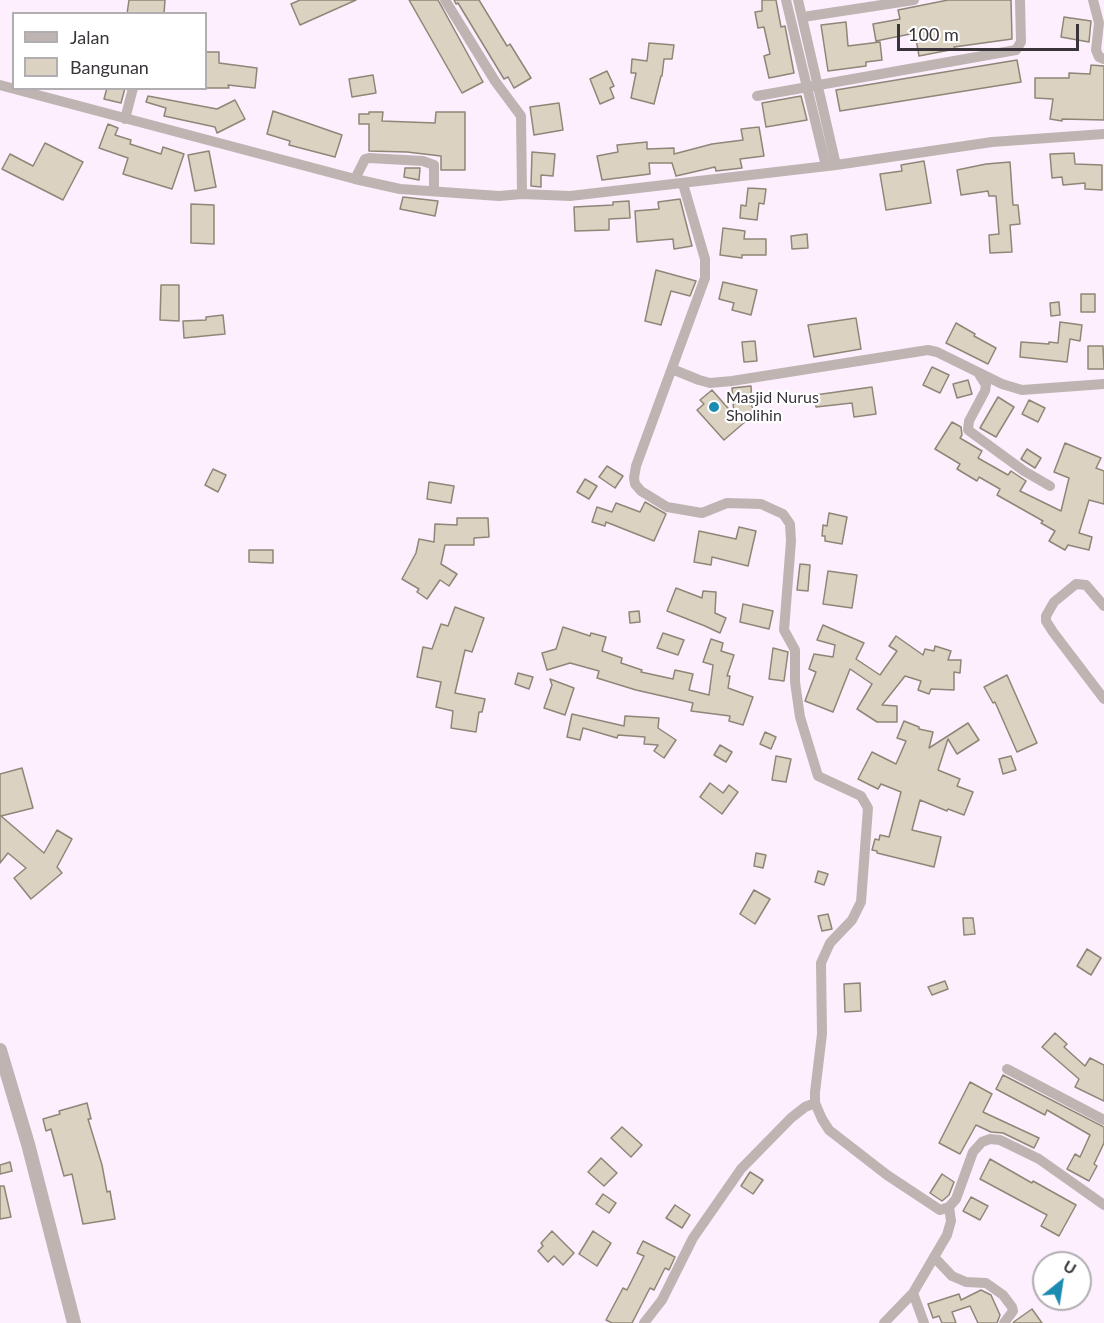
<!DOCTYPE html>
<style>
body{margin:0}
#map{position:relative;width:1104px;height:1323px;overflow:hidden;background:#feefff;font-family:Lato,sans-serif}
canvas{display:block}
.legend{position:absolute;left:12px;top:12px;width:195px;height:78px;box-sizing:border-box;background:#fff;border:2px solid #b0aeb0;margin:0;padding:8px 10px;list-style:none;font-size:18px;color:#39343a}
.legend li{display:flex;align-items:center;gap:12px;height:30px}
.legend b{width:30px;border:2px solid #b0aeb0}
.north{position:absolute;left:1032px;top:1251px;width:60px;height:60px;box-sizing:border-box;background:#fff;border:2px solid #b0aeb0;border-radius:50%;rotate:30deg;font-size:16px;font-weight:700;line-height:24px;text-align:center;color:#39343a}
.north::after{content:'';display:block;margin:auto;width:21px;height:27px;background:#1c8bb1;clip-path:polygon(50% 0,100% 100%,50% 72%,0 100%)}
.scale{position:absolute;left:897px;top:24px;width:182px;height:27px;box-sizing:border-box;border:3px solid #39343a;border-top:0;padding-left:8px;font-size:18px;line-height:21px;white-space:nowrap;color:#39343a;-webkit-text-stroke:4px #fff;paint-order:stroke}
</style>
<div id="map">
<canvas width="1104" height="1323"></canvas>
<ul class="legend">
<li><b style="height:8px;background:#beb5b2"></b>Jalan</li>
<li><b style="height:16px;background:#dcd2c1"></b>Bangunan</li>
</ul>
<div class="north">U</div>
<div class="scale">100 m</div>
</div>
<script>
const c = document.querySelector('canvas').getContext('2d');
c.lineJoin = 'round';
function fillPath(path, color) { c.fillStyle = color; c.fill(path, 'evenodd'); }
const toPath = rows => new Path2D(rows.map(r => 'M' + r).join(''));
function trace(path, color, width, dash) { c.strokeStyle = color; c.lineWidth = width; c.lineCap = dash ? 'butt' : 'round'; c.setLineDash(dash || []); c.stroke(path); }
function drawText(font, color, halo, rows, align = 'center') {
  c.font = font + ' Lato,sans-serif'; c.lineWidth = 4.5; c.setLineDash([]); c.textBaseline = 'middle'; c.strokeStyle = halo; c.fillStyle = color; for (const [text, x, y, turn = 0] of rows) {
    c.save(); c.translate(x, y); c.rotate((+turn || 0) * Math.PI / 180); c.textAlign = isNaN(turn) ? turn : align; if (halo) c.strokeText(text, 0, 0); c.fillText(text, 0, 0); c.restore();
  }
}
const building = toPath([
 [129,0,165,0,164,14,127,14,129,0],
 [300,0,356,0,300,25,291,4,300,0],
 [409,0,438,0,483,82,462,93,409,0],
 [454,0,479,0,507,46,510,44,531,78,514,88,508,77,504,79,458,3,456,4,454,0],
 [762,0,776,0,781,27,785,26,794,73,769,78,764,56,770,54,764,27,758,28,755,12,762,11,762,0],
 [948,0,1011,0,1012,39,954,47,955,49,919,56,915,33,876,41,873,24,900,19,898,10,948,0],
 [1064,17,1091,21,1089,42,1061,37,1064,17],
 [846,22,848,46,880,42,882,60,866,62,866,66,828,71,821,25,846,22],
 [649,43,674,45,672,59,664,59,662,76,661,76,654,104,631,98,636,73,631,73,632,59,647,61,649,43],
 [206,52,219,52,219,63,257,68,255,88,228,85,229,88,206,88,206,52],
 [1017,60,1021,82,840,111,836,90,1017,60],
 [1091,65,1104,66,1104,120,1062,119,1062,121,1050,119,1053,99,1035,98,1035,78,1069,78,1069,73,1090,74,1091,65],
 [607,71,614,86,610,88,614,98,600,104,590,79,607,71],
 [373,75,376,93,352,97,349,79,373,75],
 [107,88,125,88,121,103,104,99,107,88],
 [148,96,217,109,235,100,245,119,217,133,215,127,164,116,166,108,146,102,148,96],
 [801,96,807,120,766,127,762,103,801,96],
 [559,103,563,130,534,135,530,107,559,103],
 [273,111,342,135,335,157,289,145,290,141,267,134,273,111],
 [369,112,383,112,382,121,435,123,436,112,465,112,465,170,441,170,441,156,407,152,369,151,369,124,359,124,359,114,369,114,369,112],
 [108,124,118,128,115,135,131,140,130,144,161,154,163,147,184,154,172,189,123,174,128,158,99,148,108,124],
 [759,127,764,156,740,159,742,168,716,171,715,167,676,176,672,163,649,163,650,174,602,180,597,156,618,152,617,145,647,142,647,149,674,148,674,154,712,144,743,140,741,129,759,127],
 [45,143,83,162,63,200,2,169,10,154,33,166,45,143],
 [209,151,216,187,195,191,188,155,209,151],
 [532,152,555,154,553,176,541,175,541,187,531,186,532,152],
 [1074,153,1075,164,1102,165,1102,190,1085,189,1085,183,1063,185,1062,177,1052,178,1050,154,1074,153],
 [924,161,931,203,886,210,880,174,902,171,901,165,924,161],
 [1010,162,1013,205,1018,205,1020,224,1010,225,1012,252,990,253,989,235,999,234,996,196,989,196,988,191,961,195,957,170,986,164,1010,162],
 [405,168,420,168,419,180,404,177,405,168],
 [748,188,766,189,764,204,759,203,757,220,740,218,741,205,746,206,748,188],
 [403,197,438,201,435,216,400,209,403,197],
 [680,199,692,246,674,249,673,239,637,242,635,211,659,209,658,202,680,199],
 [629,201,630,218,609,219,609,230,575,231,574,207,613,205,613,202,629,201],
 [191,204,214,205,214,244,191,243,191,204],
 [723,228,745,231,744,239,766,239,766,255,742,255,742,258,720,255,723,228],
 [807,234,808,248,792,249,791,236,807,234],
 [656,270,696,281,690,296,671,291,661,325,645,321,656,270],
 [723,282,757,290,751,315,732,310,734,303,719,299,723,282],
 [161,285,179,285,179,321,160,320,161,285],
 [1081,294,1095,294,1095,312,1081,312,1081,294],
 [1059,302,1060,315,1051,316,1050,303,1059,302],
 [223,315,225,334,184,338,183,321,206,320,206,317,223,315],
 [856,318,861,349,814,357,808,325,856,318],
 [1060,322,1082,325,1080,341,1070,339,1067,362,1020,357,1021,342,1049,344,1049,342,1058,343,1060,322],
 [956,323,975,334,974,336,996,348,988,364,946,343,956,323],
 [755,341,757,361,744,362,742,342,755,341],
 [1088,346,1103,346,1104,369,1088,369,1088,346],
 [932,367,949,375,940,393,923,385,932,367],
 [968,380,972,394,957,398,953,384,968,380],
 [751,386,752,407,755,409,744,418,746,421,724,440,697,410,704,404,700,400,712,390,734,415,732,388,751,386],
 [872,387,876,414,854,417,852,403,816,407,815,395,872,387],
 [998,397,1014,407,996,437,980,428,998,397],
 [1029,400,1045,408,1038,422,1022,414,1029,400],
 [952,422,961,427,962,435,960,438,982,451,978,458,1008,475,1011,471,1026,481,1020,491,1061,511,1069,478,1054,472,1065,443,1101,458,1096,468,1104,471,1104,504,1089,500,1079,533,1092,537,1089,550,1068,545,1065,550,1049,541,1055,531,1041,523,1043,521,997,495,1000,489,979,477,977,481,957,469,960,464,935,449,952,422],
 [1027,449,1041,458,1035,468,1021,459,1027,449],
 [607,466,623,476,615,488,599,477,607,466],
 [213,469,226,475,218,492,205,485,213,469],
 [585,479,597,486,589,499,577,492,585,479],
 [429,482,454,486,451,503,427,499,429,482],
 [645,502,666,514,654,541,606,522,605,526,592,522,597,507,612,512,616,503,640,512,645,502],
 [829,513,847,517,842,544,825,541,825,536,822,536,823,525,827,526,829,513],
 [457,518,488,518,489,537,474,538,474,545,445,545,441,564,457,574,449,586,440,580,427,599,417,592,419,589,402,579,416,553,419,539,434,542,435,524,457,525,457,518],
 [739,527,756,531,748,566,712,557,711,565,694,562,699,531,736,539,739,527],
 [249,550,273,550,273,563,249,562,249,550],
 [800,564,810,565,808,591,797,590,800,564],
 [828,571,857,575,852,608,823,604,828,571],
 [676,588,702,598,703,591,716,592,715,613,726,618,720,633,705,626,667,611,676,588],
 [743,604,773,611,769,629,740,622,743,604],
 [455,607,484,618,472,652,465,650,455,693,485,699,482,712,479,712,476,732,451,728,453,711,436,707,441,682,417,677,423,647,432,649,441,624,448,626,455,607],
 [639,611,640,622,630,623,629,612,639,611],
 [823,625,864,643,856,659,880,675,897,651,889,646,896,636,923,655,925,649,934,651,935,646,951,651,948,660,961,660,960,673,954,672,954,690,931,689,929,694,918,690,921,681,905,676,882,705,897,706,897,722,877,722,857,709,872,684,850,669,833,712,805,701,816,672,809,669,814,654,833,657,835,645,817,640,823,625],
 [563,627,590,636,591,633,606,637,602,651,622,658,621,663,642,670,641,672,673,679,675,670,693,674,689,690,709,695,713,665,703,662,711,639,723,643,721,651,734,655,727,676,730,676,728,688,753,697,743,725,729,721,730,716,691,711,693,703,636,690,597,678,599,671,570,663,547,670,542,653,556,649,563,627],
 [663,633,684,640,678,655,657,648,663,633],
 [773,648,788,652,784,681,769,679,773,648],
 [518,673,533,677,529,689,515,684,518,673],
 [1007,675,1037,743,1017,752,995,702,993,703,984,687,1007,675],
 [550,679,574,688,565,715,544,708,552,685,550,679],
 [572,714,624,726,625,716,659,718,658,728,676,740,664,758,654,751,658,745,644,744,645,737,618,735,617,738,583,728,580,740,567,737,572,714],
 [904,721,919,727,919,729,933,732,929,748,968,723,979,740,957,754,948,739,938,770,960,779,957,786,973,792,964,815,948,809,947,811,920,800,912,830,941,837,934,867,877,853,877,851,872,850,875,839,879,840,880,835,889,837,901,792,881,784,878,789,858,779,872,752,896,764,906,741,897,738,904,721],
 [765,732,776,737,771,749,760,744,765,732],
 [720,745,732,752,726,762,714,755,720,745],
 [776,756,791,759,786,782,772,780,776,756],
 [1011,756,1016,770,1003,774,999,759,1011,756],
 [22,768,33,808,1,816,44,853,57,830,72,839,57,867,62,873,31,899,14,878,26,868,8,853,0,863,0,774,22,768],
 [710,783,723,793,729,785,738,792,722,814,700,797,710,783],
 [756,853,766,855,763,868,754,866,756,853],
 [818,871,828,874,824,885,815,882,818,871],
 [754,890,770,899,755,924,740,914,754,890],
 [828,914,832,929,822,931,818,916,828,914],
 [963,918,973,918,975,934,964,935,963,918],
 [1087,949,1101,958,1091,975,1077,966,1087,949],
 [945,981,948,989,932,995,928,987,945,981],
 [860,983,861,1011,845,1012,844,984,860,983],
 [1055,1033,1067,1044,1064,1047,1085,1066,1090,1058,1104,1065,1104,1101,1075,1087,1079,1079,1042,1047,1055,1033],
 [1003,1075,1104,1127,1104,1143,1094,1164,1097,1166,1089,1181,1067,1169,1075,1154,1080,1157,1090,1135,1047,1110,1045,1115,996,1089,1003,1075],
 [970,1082,992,1094,983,1112,1039,1138,1034,1148,1003,1133,991,1132,976,1125,960,1154,939,1143,970,1082],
 [87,1103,91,1119,88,1119,102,1165,107,1192,110,1191,115,1219,83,1224,72,1174,64,1176,51,1129,46,1131,43,1119,60,1114,59,1111,87,1103],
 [622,1127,642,1145,631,1157,611,1138,622,1127],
 [601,1158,617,1173,604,1186,588,1172,601,1158],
 [990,1159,1032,1183,1033,1181,1076,1205,1059,1236,1041,1226,1047,1215,980,1179,990,1159],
 [10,1162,12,1171,0,1174,0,1165,10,1162],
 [750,1172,763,1180,753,1194,741,1186,750,1172],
 [942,1174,954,1182,949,1195,942,1201,930,1193,942,1174],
 [0,1186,4,1186,11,1217,0,1219,0,1186],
 [603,1194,616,1203,609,1213,596,1204,603,1194],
 [971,1197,988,1206,980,1220,963,1211,971,1197],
 [675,1205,690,1215,682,1228,666,1218,675,1205],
 [552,1231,574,1253,563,1265,554,1256,548,1262,538,1251,543,1246,541,1243,552,1231],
 [593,1231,611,1243,597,1266,579,1254,593,1231],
 [643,1241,675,1257,669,1270,665,1268,654,1290,650,1288,632,1323,612,1323,606,1320,623,1288,627,1290,644,1256,637,1253,643,1241],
 [981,1290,991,1295,1000,1315,997,1323,978,1323,970,1306,952,1312,956,1323,942,1323,939,1316,933,1318,928,1304,959,1294,961,1300,981,1290],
 [1032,1309,1042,1323,1013,1323,1015,1321,1032,1309]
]);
fillPath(building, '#dcd2c1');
trace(building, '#8f8677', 1.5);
trace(toPath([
 [445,0,495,81,521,116,522,194],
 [786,0,826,166],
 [798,0,836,165],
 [1093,0,1099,23,1096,50,1099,57,1104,59],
 [803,17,914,0],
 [0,85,355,179,400,189,499,196,522,194,570,196,836,165,992,142,1104,134],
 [757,96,1016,50,1021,42,1020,0],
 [125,119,133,88],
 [355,179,365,159,369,158,423,161,434,165,434,191],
 [683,184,705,259,705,278,636,466,634,478,635,484,641,491,667,507,702,513,727,503,761,504,783,514,790,524,791,541,784,630,795,650,795,682,800,717,818,776,861,796,868,808,861,902,852,920,830,943,821,963,822,1034,815,1092,815,1103,822,1119,829,1130,887,1175,940,1210,949,1207,956,1199,973,1152,982,1142,990,1139,1000,1140,1039,1159,1104,1205],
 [672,369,699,380,710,383,732,381,928,350,937,352,1002,384,1022,390,1104,384],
 [979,374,986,385,985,391,969,421,968,430,1024,471,1050,486],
 [1104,606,1086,585,1076,584,1054,602,1046,616,1046,621,1053,632,1104,699],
 [1007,1069,1104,1120],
 [934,1257,952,1276,966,1282,986,1283,1003,1295,1012,1307,1013,1311,1004,1323],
 [913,1293,924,1323],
 [644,1323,662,1300,693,1238,741,1169,791,1118,805,1107,815,1103],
 [884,1323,913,1293,947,1235,951,1221,949,1207]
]), '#beb5b2', 10);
trace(toPath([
 [0,1050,28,1144,74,1323]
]), '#beb5b2', 14);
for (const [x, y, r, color] of [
 [714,407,6,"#1c8bb1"]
]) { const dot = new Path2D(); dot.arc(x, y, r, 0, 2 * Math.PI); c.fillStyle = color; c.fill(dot); trace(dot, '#fff', 2); }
drawText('16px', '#39343a', '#fff', [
 ["Masjid Nurus",726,398],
 ["Sholihin",726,416]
], 'left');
</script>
